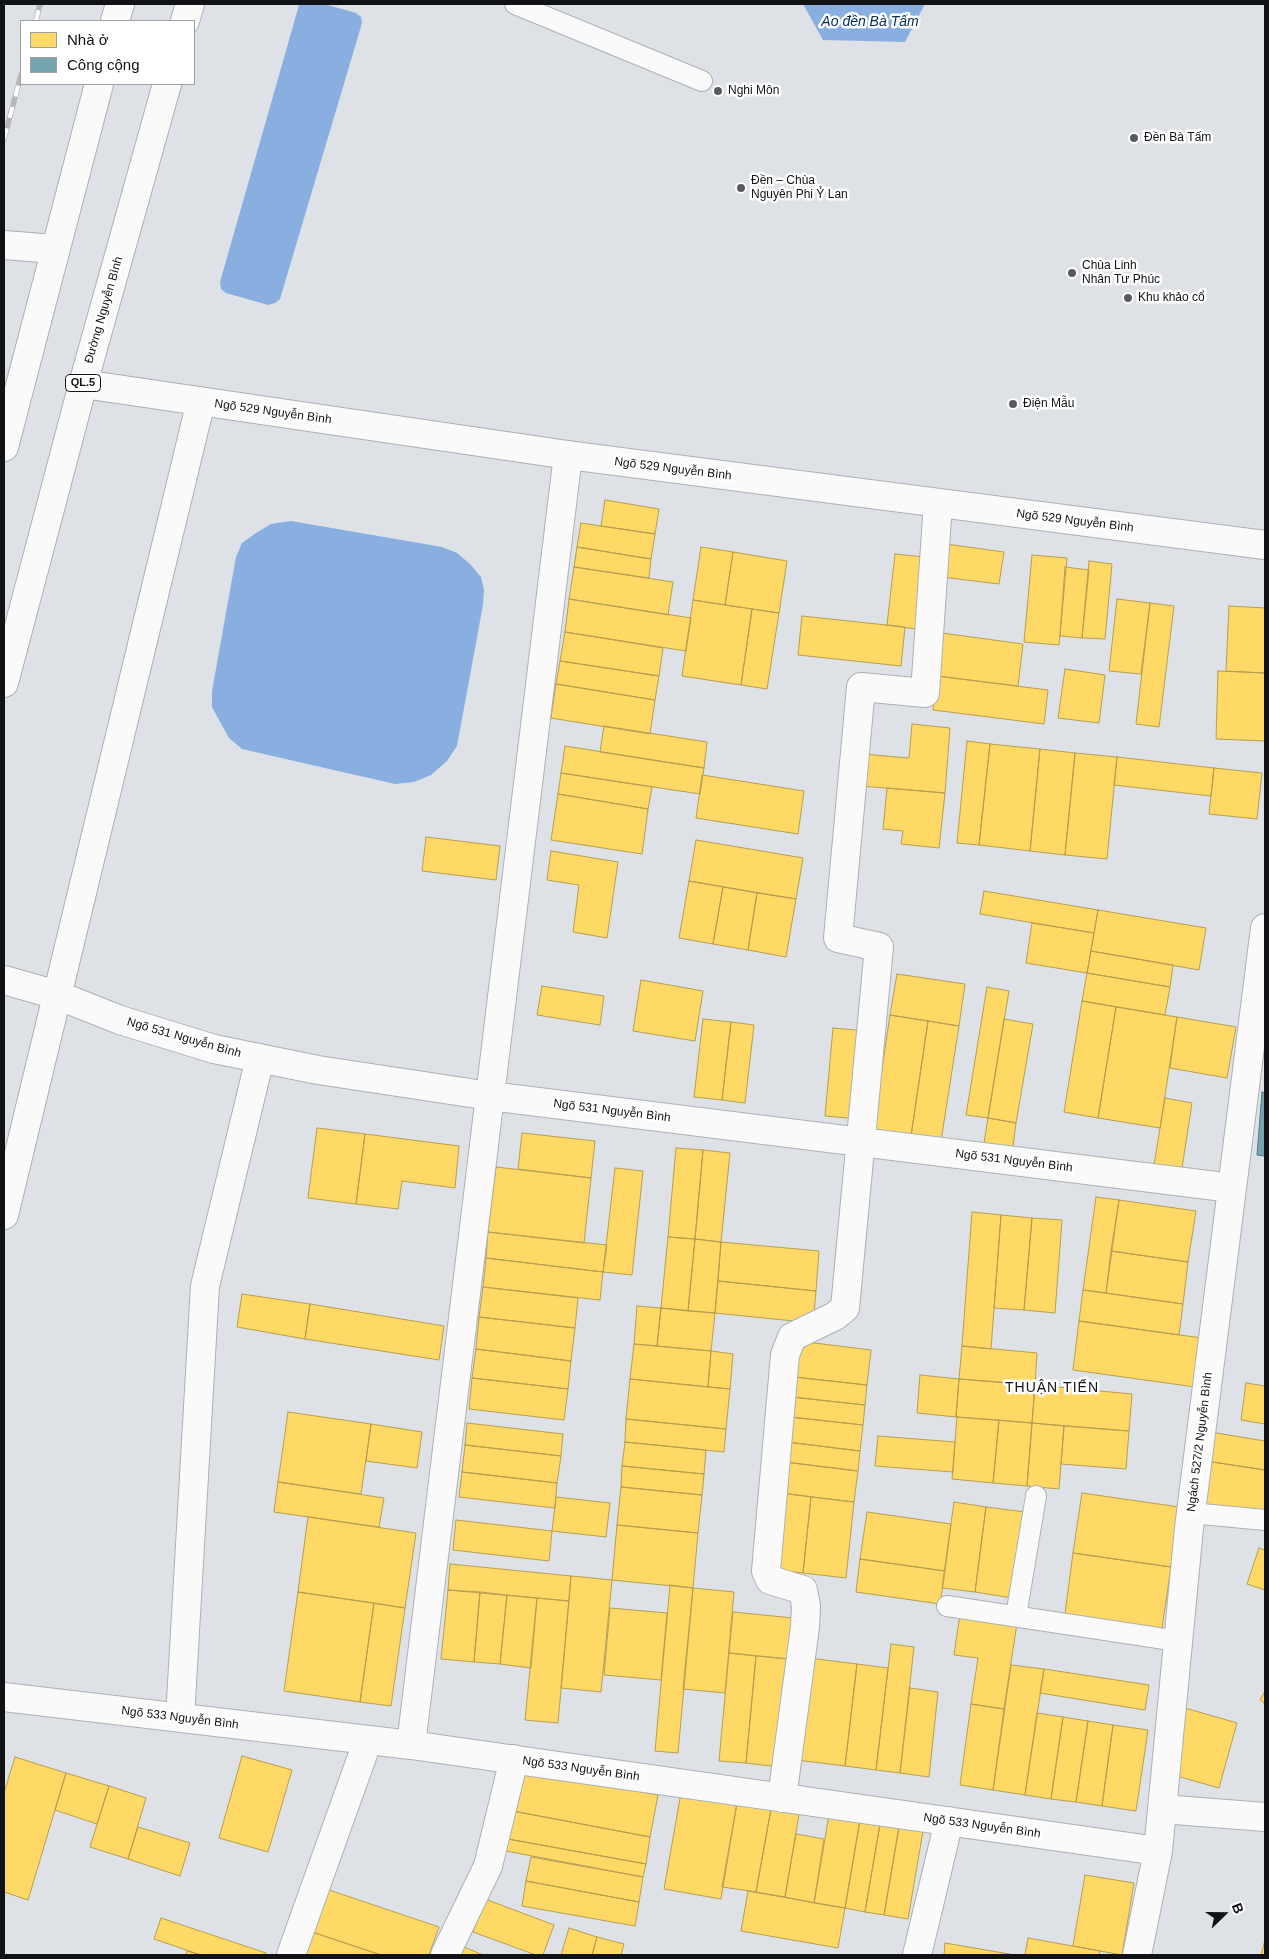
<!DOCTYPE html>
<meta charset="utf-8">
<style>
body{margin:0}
#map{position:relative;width:1269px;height:1959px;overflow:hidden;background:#dee1e6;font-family:Arial,sans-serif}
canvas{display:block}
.frame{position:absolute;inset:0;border:5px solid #101215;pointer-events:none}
.legend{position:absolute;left:20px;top:20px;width:175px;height:65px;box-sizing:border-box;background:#fff;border:1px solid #9fa0a1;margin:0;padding:6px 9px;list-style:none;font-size:15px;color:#101215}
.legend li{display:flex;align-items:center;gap:10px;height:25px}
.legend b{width:25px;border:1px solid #9fa0a1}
.north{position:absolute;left:1199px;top:1889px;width:50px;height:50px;-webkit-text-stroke:4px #fff;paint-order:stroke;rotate:68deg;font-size:14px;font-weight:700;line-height:20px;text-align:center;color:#101215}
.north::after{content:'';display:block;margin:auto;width:18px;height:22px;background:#101215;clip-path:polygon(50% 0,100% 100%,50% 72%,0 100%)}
</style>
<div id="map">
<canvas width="1269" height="1959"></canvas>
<div class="frame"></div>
<ul class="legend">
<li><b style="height:14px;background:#ffd966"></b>Nhà ở</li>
<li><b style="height:14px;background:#76a5af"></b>Công cộng</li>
</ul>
<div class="north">B</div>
</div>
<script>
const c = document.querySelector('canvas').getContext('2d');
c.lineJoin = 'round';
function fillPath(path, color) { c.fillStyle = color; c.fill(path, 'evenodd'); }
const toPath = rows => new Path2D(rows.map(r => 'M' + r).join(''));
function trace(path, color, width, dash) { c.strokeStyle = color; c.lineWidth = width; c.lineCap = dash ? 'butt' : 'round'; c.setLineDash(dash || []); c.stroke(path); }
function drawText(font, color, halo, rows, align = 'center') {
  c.font = font + ' Arial,sans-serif'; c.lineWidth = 5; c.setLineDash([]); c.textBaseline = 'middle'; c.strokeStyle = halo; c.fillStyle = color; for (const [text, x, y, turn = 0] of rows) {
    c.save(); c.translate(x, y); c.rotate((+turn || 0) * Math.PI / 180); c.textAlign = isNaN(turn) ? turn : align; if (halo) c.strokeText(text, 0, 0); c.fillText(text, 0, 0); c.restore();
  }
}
fillPath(toPath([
 [301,4,324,4,356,13,361,17,362,23,280,299,275,303,268,305,226,293,221,289,220,282,299,5],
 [803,4,925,4,905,42,823,40],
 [291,521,442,547,457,553,470,564,481,577,484,590,483,605,457,746,447,761,431,775,414,782,395,784,242,749,229,738,219,720,212,707,212,691,236,557,242,543,256,533,271,524]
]), '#88afe0');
const homes = toPath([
 [605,500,659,509,655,534,601,526,605,500],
 [581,523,655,534,651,559,577,547,581,523],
 [946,544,1004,552,999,584,942,577,946,544],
 [577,547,651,559,649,578,574,567,577,547],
 [701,547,733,552,725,605,693,600,701,547],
 [733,552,787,561,779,613,725,605,733,552],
 [895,554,924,557,916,629,887,625,895,554],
 [1032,555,1067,558,1059,645,1024,642,1032,555],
 [1089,561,1112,564,1105,639,1082,638,1089,561],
 [574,567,673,582,668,615,569,599,574,567],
 [1065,567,1089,570,1082,638,1060,636,1065,567],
 [569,599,691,618,686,651,565,632,569,599],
 [1117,599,1150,603,1141,674,1109,671,1117,599],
 [693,600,752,609,741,685,682,676,693,600],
 [1150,603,1174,606,1159,727,1136,724,1150,603],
 [1229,606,1265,608,1265,673,1226,671,1229,606],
 [752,609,779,613,767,689,741,685,752,609],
 [802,616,905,627,901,666,798,655,802,616],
 [565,632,663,648,659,676,560,661,565,632],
 [942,633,1023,644,1018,686,937,676,942,633],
 [560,661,659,676,655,700,556,684,560,661],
 [1065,669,1105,675,1099,723,1058,718,1065,669],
 [1218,671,1265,673,1265,741,1216,739,1218,671],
 [937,676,1048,690,1044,724,933,710,937,676],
 [556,684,655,700,650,734,551,718,556,684],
 [912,724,950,728,945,793,861,786,863,754,909,758,912,724],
 [604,726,707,742,704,768,600,752,604,726],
 [967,741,990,744,979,845,957,843,967,741],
 [990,744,1040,749,1030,851,979,845,990,744],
 [565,746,704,768,700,794,561,773,565,746],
 [1040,749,1075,753,1065,855,1030,851,1040,749],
 [1075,753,1117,757,1107,859,1065,855,1075,753],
 [1117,757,1214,768,1211,796,1114,785,1117,757],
 [1214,768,1262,773,1257,819,1209,814,1214,768],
 [561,773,652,787,648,809,558,794,561,773],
 [702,775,804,791,798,834,696,818,702,775],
 [887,788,945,793,939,848,901,844,903,831,883,829,887,788],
 [558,794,648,809,642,854,551,840,558,794],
 [426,837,500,846,496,880,422,871,426,837],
 [696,840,803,858,796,899,689,881,696,840],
 [551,851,618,862,607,938,573,932,579,885,547,880,551,851],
 [689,881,723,887,713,944,679,938,689,881],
 [723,887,757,893,748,950,713,944,723,887],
 [984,891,1098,910,1094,933,980,914,984,891],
 [757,893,796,899,786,957,748,950,757,893],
 [1098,910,1206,928,1199,970,1091,951,1098,910],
 [1032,923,1094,933,1087,973,1026,963,1032,923],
 [1091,951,1173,965,1170,987,1087,973,1091,951],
 [1087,973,1170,987,1165,1015,1082,1001,1087,973],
 [897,974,965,984,959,1026,890,1015,897,974],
 [641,980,703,991,695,1041,633,1031,641,980],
 [542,986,604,996,600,1025,537,1015,542,986],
 [987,987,1009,991,988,1118,966,1115,987,987],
 [1082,1001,1116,1007,1098,1118,1064,1112,1082,1001],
 [1116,1007,1177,1017,1160,1128,1098,1118,1116,1007],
 [890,1015,928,1021,911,1136,873,1130,890,1015],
 [1177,1017,1236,1027,1227,1078,1170,1068,1177,1017],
 [703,1019,731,1022,722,1100,694,1097,703,1019],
 [1004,1019,1033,1024,1016,1123,988,1118,1004,1019],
 [928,1021,959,1026,941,1141,911,1136,928,1021],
 [731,1022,754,1025,745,1103,722,1100,731,1022],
 [833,1028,866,1031,858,1119,825,1116,833,1028],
 [1165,1098,1192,1103,1180,1181,1152,1177,1165,1098],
 [988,1118,1016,1123,1012,1154,983,1149,988,1118],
 [317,1128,365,1134,356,1204,308,1198,317,1128],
 [522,1133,595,1141,591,1178,518,1169,522,1133],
 [365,1134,459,1146,455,1188,402,1181,398,1209,356,1204,365,1134],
 [676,1148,703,1150,695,1239,668,1237,676,1148],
 [703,1150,730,1153,721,1242,695,1239,703,1150],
 [496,1167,591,1178,584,1243,488,1232,496,1167],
 [615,1168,643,1171,632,1275,603,1272,615,1168],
 [1096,1197,1119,1200,1106,1293,1083,1290,1096,1197],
 [1119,1200,1196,1211,1188,1262,1111,1251,1119,1200],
 [972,1212,1001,1215,991,1349,962,1346,972,1212],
 [1001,1215,1032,1218,1024,1310,994,1308,1001,1215],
 [1032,1218,1062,1220,1055,1313,1024,1310,1032,1218],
 [488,1232,607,1245,603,1272,486,1258,488,1232],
 [668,1237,695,1239,688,1311,661,1308,668,1237],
 [695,1239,721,1242,715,1313,688,1311,695,1239],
 [721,1242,819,1251,816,1291,718,1281,721,1242],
 [1111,1251,1188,1262,1183,1304,1106,1293,1111,1251],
 [486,1258,603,1272,600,1300,483,1287,486,1258],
 [718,1281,816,1291,813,1323,715,1313,718,1281],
 [483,1287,578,1298,575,1328,479,1317,483,1287],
 [1083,1290,1183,1304,1179,1335,1079,1321,1083,1290],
 [242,1294,310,1304,305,1339,237,1327,242,1294],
 [310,1304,444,1326,439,1360,305,1339,310,1304],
 [637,1306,661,1308,657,1346,634,1344,637,1306],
 [661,1308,715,1313,711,1351,657,1346,661,1308],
 [479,1317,575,1328,571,1361,476,1349,479,1317],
 [1079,1321,1202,1338,1195,1387,1073,1370,1079,1321],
 [798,1341,871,1350,867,1385,794,1377,798,1341],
 [634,1344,711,1351,708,1387,630,1379,634,1344],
 [962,1346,1037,1353,1035,1385,959,1379,962,1346],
 [476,1349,571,1361,568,1389,472,1378,476,1349],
 [711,1351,733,1354,730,1389,708,1387,711,1351],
 [920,1375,959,1379,956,1417,917,1413,920,1375],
 [794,1377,867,1385,865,1405,792,1397,794,1377],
 [472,1378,568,1389,564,1420,469,1409,472,1378],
 [630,1379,730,1389,726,1429,626,1419,630,1379],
 [959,1379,1035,1385,1032,1423,956,1417,959,1379],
 [1246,1383,1265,1386,1265,1424,1241,1420,1246,1383],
 [1035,1385,1132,1394,1129,1431,1032,1423,1035,1385],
 [792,1397,865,1405,863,1425,790,1417,792,1397],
 [288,1412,371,1424,361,1494,278,1482,288,1412],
 [790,1417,863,1425,860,1451,787,1442,790,1417],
 [957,1417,999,1420,993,1483,952,1479,957,1417],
 [626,1419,726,1429,724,1452,625,1442,626,1419],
 [999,1420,1032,1423,1027,1486,993,1483,999,1420],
 [467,1423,563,1434,561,1456,465,1445,467,1423],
 [1032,1423,1064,1426,1059,1489,1027,1486,1032,1423],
 [371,1424,422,1432,417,1468,366,1461,371,1424],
 [1064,1426,1129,1431,1126,1469,1061,1464,1064,1426],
 [1210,1432,1265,1441,1265,1470,1206,1461,1210,1432],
 [878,1436,955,1442,953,1472,875,1466,878,1436],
 [625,1442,706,1450,704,1474,622,1466,625,1442],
 [787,1442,860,1451,858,1471,785,1462,787,1442],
 [465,1445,561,1456,557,1483,462,1472,465,1445],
 [1206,1461,1265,1470,1265,1514,1199,1503,1206,1461],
 [785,1462,858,1471,854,1502,781,1493,785,1462],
 [622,1466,704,1474,702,1495,621,1487,622,1466],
 [462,1472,557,1483,555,1508,459,1497,462,1472],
 [278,1482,384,1498,379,1527,274,1512,278,1482],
 [621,1487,702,1495,698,1533,617,1525,621,1487],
 [781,1493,811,1497,803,1573,773,1570,781,1493],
 [1082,1493,1179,1507,1171,1567,1073,1553,1082,1493],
 [556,1497,610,1503,606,1537,552,1531,556,1497],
 [811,1497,854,1502,846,1578,803,1573,811,1497],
 [954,1502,986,1507,975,1592,942,1588,954,1502],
 [986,1507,1025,1512,1012,1598,975,1592,986,1507],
 [867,1512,951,1524,945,1571,860,1559,867,1512],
 [308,1517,416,1533,405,1608,298,1592,308,1517],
 [456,1520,552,1531,549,1561,453,1550,456,1520],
 [617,1525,698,1533,693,1588,612,1580,617,1525],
 [1259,1548,1265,1550,1265,1590,1247,1584,1259,1548],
 [1073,1553,1171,1567,1161,1635,1064,1621,1073,1553],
 [860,1559,945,1571,940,1604,856,1592,860,1559],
 [450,1564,571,1576,569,1601,448,1590,450,1564],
 [571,1576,612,1580,601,1692,561,1688,571,1576],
 [670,1585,693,1588,678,1753,655,1751,670,1585],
 [693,1588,734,1592,725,1693,683,1689,693,1588],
 [448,1590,480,1592,474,1662,441,1659,448,1590],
 [298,1592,374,1603,360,1702,284,1691,298,1592],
 [480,1592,507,1595,500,1664,474,1662,480,1592],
 [507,1595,537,1598,531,1668,500,1664,507,1595],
 [537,1598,569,1601,558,1723,525,1720,537,1598],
 [374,1603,405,1608,391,1706,360,1702,374,1603],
 [610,1608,667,1613,661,1680,604,1675,610,1608],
 [733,1612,793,1618,789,1659,729,1653,733,1612],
 [960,1614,1017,1623,1004,1709,971,1704,978,1658,954,1655,960,1614],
 [891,1644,914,1647,900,1773,876,1770,891,1644],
 [729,1653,756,1656,746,1763,719,1761,729,1653],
 [756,1656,789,1659,779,1767,746,1763,756,1656],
 [809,1658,857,1664,845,1766,797,1760,809,1658],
 [857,1664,888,1668,876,1770,845,1766,857,1664],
 [1011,1665,1044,1669,1025,1795,993,1790,1011,1665],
 [1044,1669,1149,1685,1145,1710,1040,1693,1044,1669],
 [910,1688,938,1692,929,1777,900,1773,910,1688],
 [1265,1691,1265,1704,1260,1700,1265,1691],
 [971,1704,1004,1709,993,1790,960,1785,971,1704],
 [1185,1708,1237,1723,1219,1788,1166,1773,1185,1708],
 [1037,1713,1063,1717,1051,1799,1025,1795,1037,1713],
 [1063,1717,1088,1721,1076,1802,1051,1799,1063,1717],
 [1088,1721,1113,1725,1102,1806,1076,1802,1088,1721],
 [1113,1725,1148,1730,1136,1811,1102,1806,1113,1725],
 [242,1756,292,1770,268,1852,219,1838,242,1756],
 [15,1757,66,1773,28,1900,4,1892,4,1793,15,1757],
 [520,1769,658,1795,650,1837,513,1811,520,1769],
 [66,1773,109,1786,97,1824,55,1810,66,1773],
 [109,1786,146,1798,128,1859,90,1847,109,1786],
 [681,1793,737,1803,721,1899,664,1889,681,1793],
 [737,1803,771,1809,756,1892,722,1887,737,1803],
 [771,1809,799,1814,785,1897,756,1892,771,1809],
 [513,1811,650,1837,646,1864,508,1839,513,1811],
 [829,1815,860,1820,845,1908,814,1903,829,1815],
 [860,1820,880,1824,865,1912,845,1908,860,1820],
 [880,1824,899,1827,884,1915,865,1912,880,1824],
 [138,1827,190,1843,180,1876,128,1859,138,1827],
 [899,1827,923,1831,908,1919,884,1915,899,1827],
 [796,1834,824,1839,814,1903,785,1897,796,1834],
 [508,1839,646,1864,643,1877,506,1851,508,1839],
 [531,1857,643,1877,639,1902,526,1881,531,1857],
 [1085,1875,1134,1883,1122,1955,1073,1946,1085,1875],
 [526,1881,639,1902,635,1926,522,1906,526,1881],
 [320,1887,439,1927,429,1955,381,1955,306,1930,320,1887],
 [748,1891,845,1908,838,1948,741,1931,748,1891],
 [485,1899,554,1925,543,1955,536,1955,473,1932,485,1899],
 [161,1918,266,1953,265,1955,201,1955,154,1939,161,1918],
 [569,1928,597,1937,592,1955,561,1955,569,1928],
 [306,1930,381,1955,297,1955,306,1930],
 [597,1937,624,1944,621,1955,592,1955,597,1937],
 [1028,1938,1100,1951,1099,1955,1025,1955,1028,1938],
 [1265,1940,1265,1955,1261,1955,1265,1940],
 [945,1943,1015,1955,944,1955,945,1943],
 [462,1946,483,1955,458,1955,462,1946],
 [187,1951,201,1955,186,1955,187,1951]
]);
fillPath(homes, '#ffd966');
trace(homes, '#b79d4e', 1);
const public = toPath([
 [1262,1092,1265,1093,1265,1156,1257,1155,1262,1092]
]);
fillPath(public, '#76a5af');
trace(public, '#577981', 1);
const service = toPath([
 [515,4,702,81],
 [1191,1513,1265,1520],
 [947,1606,1178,1641],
 [1016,1616,1036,1496]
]);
const minor = toPath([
 [4,245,55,249],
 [83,384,568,455,1265,545],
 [4,980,57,995,120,1020,214,1049,318,1070,490,1096,1232,1188],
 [4,1215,201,401],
 [4,1697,411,1745,1158,1851],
 [180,1718,205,1286,260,1058],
 [411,1745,568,455],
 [782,1798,805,1627,806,1606,803,1590,770,1580,766,1571,785,1355,792,1337,835,1316,845,1308,879,947,838,938,861,687,925,693,938,503],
 [1162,1809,1265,1817],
 [291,1955,368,1740],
 [445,1955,488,1866,514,1759],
 [917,1955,949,1821],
 [1137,1955,1158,1851,1189,1528,1265,928]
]);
const trunk = toPath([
 [115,21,120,4],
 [185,21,190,4],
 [4,447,99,84],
 [4,683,83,384,167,84]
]);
trace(service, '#adb0b3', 22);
trace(minor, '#adb0b3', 30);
trace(trunk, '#adb0b3', 30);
trace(service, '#fafafb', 20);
trace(minor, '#fafafb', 28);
trace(trunk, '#fafafb', 28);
const rail = toPath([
 [36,21,40,4],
 [4,139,21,75]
]);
trace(rail, '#b8b8ba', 5.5);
trace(rail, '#fff', 4, [11]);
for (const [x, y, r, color] of [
 [718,91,5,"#585a5e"],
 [1134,138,5,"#585a5e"],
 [741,188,5,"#585a5e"],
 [1072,273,5,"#585a5e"],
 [1128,298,5,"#585a5e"],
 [1013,404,5,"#585a5e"]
]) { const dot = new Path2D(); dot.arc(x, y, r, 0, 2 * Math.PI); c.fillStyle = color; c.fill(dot); trace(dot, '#fff', 2); }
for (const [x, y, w] of [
 [83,383,35]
]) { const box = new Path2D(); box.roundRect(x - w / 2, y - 8.5, w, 17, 4); c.fillStyle = '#fff'; c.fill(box); trace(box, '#101215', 1); }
drawText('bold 11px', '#101215', null, [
 ["QL.5",83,383]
]);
drawText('12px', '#101215', '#fff', [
 ["Nghi Môn",728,91],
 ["Đền Bà Tấm",1144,138],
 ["Đền – Chùa",751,181],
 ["Nguyên Phi Ỷ Lan",751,195],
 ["Chùa Linh",1082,266],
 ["Nhân Tư Phúc",1082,280],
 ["Khu khảo cổ",1138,298],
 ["Điện Mẫu",1023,404]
], 'left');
drawText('12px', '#101215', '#fff', [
 ["Đường Nguyễn Bình",104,310,-74],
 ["Ngõ 529 Nguyễn Bình",273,412,8],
 ["Ngõ 529 Nguyễn Bình",673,469,7],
 ["Ngõ 529 Nguyễn Bình",1075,521,7],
 ["Ngõ 531 Nguyễn Bình",184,1038,16],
 ["Ngõ 531 Nguyễn Bình",612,1111,7],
 ["Ngõ 531 Nguyễn Bình",1014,1161,7],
 ["Ngách 527/2 Nguyễn Bình",1200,1442,-83],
 ["Ngõ 533 Nguyễn Bình",180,1718,7],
 ["Ngõ 533 Nguyễn Bình",581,1769,8],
 ["Ngõ 533 Nguyễn Bình",982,1826,8]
]);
drawText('italic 14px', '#042c56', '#fff', [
 ["Ao đền Bà Tấm",870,22]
]);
c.letterSpacing = '1px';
drawText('14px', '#101215', '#fff', [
 ["THUẬN TIẾN",1052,1388]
]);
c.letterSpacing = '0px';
</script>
